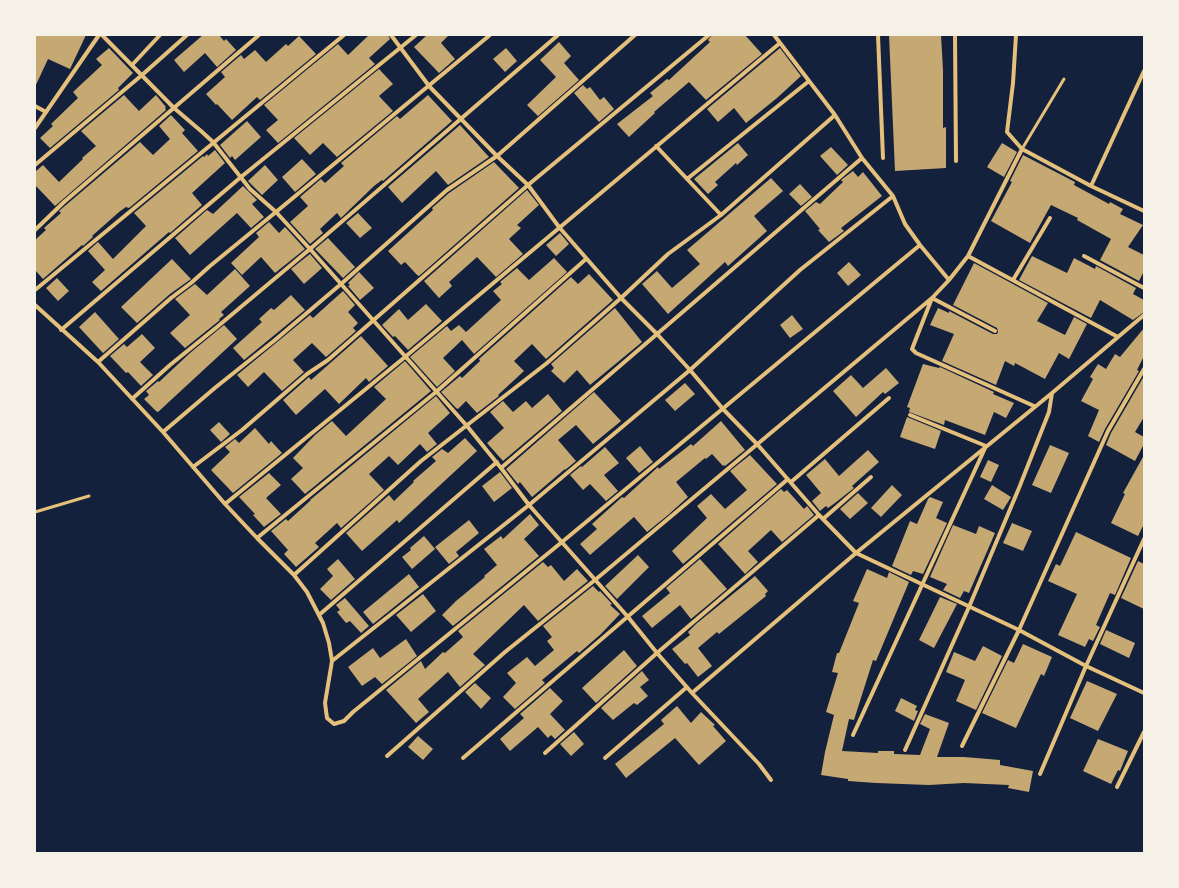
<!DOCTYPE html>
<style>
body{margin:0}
#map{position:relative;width:1179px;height:888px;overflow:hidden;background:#14213d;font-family:Lato,sans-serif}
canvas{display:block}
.frame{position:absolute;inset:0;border:36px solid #f6f1e7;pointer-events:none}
</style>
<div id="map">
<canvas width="1179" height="888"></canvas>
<div class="frame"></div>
</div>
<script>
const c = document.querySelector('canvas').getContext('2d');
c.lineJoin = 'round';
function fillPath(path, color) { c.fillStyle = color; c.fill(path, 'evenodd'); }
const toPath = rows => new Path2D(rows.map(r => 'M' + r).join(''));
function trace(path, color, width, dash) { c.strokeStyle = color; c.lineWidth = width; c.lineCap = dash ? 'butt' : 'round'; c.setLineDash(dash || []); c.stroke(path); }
fillPath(toPath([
 [35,35,86,35,70,69,48,59,35,87],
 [203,35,219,35,224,41,226,39,236,50,217,67,205,53,184,72,174,60],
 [369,35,388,35,390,39,369,58,375,64,278,143,266,130,278,120,264,105,338,44,348,55],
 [427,35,449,35,441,43,455,59,439,73,414,47],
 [712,35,745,35,762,54,706,100,689,82,654,112,655,113,629,137,617,124,653,96,650,93,667,79,669,80,710,42,708,40],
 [889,35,941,35,943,70,943,128,946,127,946,168,895,171],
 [299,36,316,54,260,100,257,97,232,120,217,104,216,105,206,94,225,77,221,72,241,55,244,59,255,50,266,62,286,44,288,46],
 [559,42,571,56,564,63,579,80,538,116,527,105,556,77,540,60],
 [109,48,133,73,118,88,119,90,50,148,40,138,53,126,51,124,78,98,73,92,102,65,96,59],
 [506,48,517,61,505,72,493,59],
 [780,48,801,76,777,98,746,123,734,108,718,122,707,109],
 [379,69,393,84,379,96,393,111,337,157,323,143,310,155,294,138],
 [583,85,587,89,590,87,600,100,604,97,614,109,599,122,574,93],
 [124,95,139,111,156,95,166,107,165,108,166,110,55,206,35,185,35,172,43,165,59,182,83,159,82,158,96,146,81,131],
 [428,95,452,121,383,181,382,180,374,186,341,218,337,213,320,229,323,233,310,244,290,222,308,206,300,197,321,179,325,183,344,166,341,163,397,116,400,119],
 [171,115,185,130,182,133,198,151,129,208,126,207,119,212,92,236,93,237,83,246,82,245,43,279,35,270,35,240,46,230,44,228,61,213,59,211,66,205,140,142,153,155,170,139,159,126],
 [247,121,261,137,235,160,232,156,230,158,220,145],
 [460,125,489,157,448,185,436,171,402,203,388,187],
 [738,143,748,155,737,165,736,163,715,182,718,185,708,194,694,179],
 [1002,143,1017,152,1004,177,987,167],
 [831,147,848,165,837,175,820,156],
 [215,150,225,163,192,193,202,205,170,233,169,232,101,291,92,282,105,270,88,251,98,242,113,259,146,226,134,213,203,156,204,157,207,154,208,156],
 [1023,155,1075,182,1074,185,1109,204,1110,202,1123,209,1120,214,1143,225,1128,247,1144,255,1144,271,1139,281,1100,260,1111,239,1077,220,1078,218,1051,205,1030,243,991,221,1012,182,1010,181],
 [302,159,316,174,295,192,282,177],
 [494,162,519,188,419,276,417,275,405,262,401,265,388,251,433,210,432,208,449,193],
 [265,165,278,180,262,195,248,181],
 [853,171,858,177,863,172,882,196,841,228,844,231,829,242,818,230,820,229,805,211,816,202,820,204,843,182,841,180],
 [771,178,783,191,754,216,767,231,728,266,725,262,668,314,642,284,657,271,672,288,700,264,687,250],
 [800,184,812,197,801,206,789,194],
 [243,186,257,200,252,204,264,217,251,228,237,213,190,255,175,238,207,210,213,214],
 [527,190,539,205,517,225,521,228,509,239,523,254,496,277,477,257,449,282,452,286,439,298,424,281],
 [358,213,372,228,360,238,346,223],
 [269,222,279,233,285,227,305,249,275,273,261,257,242,275,231,263,259,237,256,233],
 [560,233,569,244,556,256,546,245],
 [328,238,355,267,343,278,315,249],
 [310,254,322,268,304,284,291,269],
 [1032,256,1067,273,1074,258,1095,269,1096,266,1136,288,1133,294,1144,300,1144,312,1133,320,1100,300,1091,318,1019,280],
 [554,258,567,272,474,354,462,340,443,358,455,371,437,387,410,357,447,326,451,331,459,325,466,332,501,300,493,291,502,284,500,282,517,268,529,280],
 [172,259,191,279,170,294,137,323,121,307],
 [849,262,861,275,848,286,837,273],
 [974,263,1048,303,1037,321,1065,335,1074,317,1087,324,1069,359,1059,353,1045,379,1015,363,1014,366,1005,361,996,385,942,361,954,334,930,325,938,308,949,313,949,311,993,334,997,334,998,332,997,328,953,305],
 [235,269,250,286,221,312,224,315,219,319,220,320,185,348,170,333,190,315,175,299,195,284,207,295],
 [359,272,374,288,360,300,348,286,350,285,348,283],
 [589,274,613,300,546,359,532,344,514,361,524,371,498,395,499,396,477,413,466,401,458,409,456,408,441,392,460,376,462,378,480,361,479,359,571,277,578,284],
 [57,278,69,291,58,301,46,288],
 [343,291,355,305,348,312,358,323,353,328,356,331,326,357,312,343,293,360,304,372,282,391,264,372,248,387,237,375,310,315,313,318],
 [291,295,305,310,244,360,233,348,262,322,259,319,271,308,274,310],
 [426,304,442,321,408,350,395,336,393,337,382,325,399,309,408,320],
 [615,308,642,342,590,385,577,370,564,383,551,371,554,368,551,364],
 [95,312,119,339,103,353,79,327],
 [792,315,803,329,790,338,780,325],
 [224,325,237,339,158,412,156,411,144,399,149,395,146,391,158,381,159,382,190,353],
 [1144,328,1144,356,1137,370,1139,371,1105,429,1099,442,1088,436,1099,410,1081,401,1093,379,1090,377,1098,364,1106,369,1115,354,1120,357],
 [142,334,155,348,140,362,153,375,141,386,128,372,126,373,110,356,124,344,127,347],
 [361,336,388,366,369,382,366,378,339,404,325,389,296,415,283,400,309,377,311,380],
 [405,361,431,391,305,494,291,479,303,468,293,458,315,435,332,421,346,436,386,399,374,387],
 [923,364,939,368,940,367,994,392,993,394,1014,403,1006,418,994,412,985,435,945,420,944,425,909,412,910,408,907,407],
 [886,368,899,383,885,394,883,392,856,417,833,391,851,375,863,388],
 [1144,376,1144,417,1135,432,1144,437,1144,444,1135,461,1106,445,1111,433],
 [685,383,695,394,675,411,665,400],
 [594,392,621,421,593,444,576,425,558,440,576,461,565,470,565,469,532,497,520,482,518,484,506,469],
 [548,394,562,411,503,461,487,443,504,428,490,412,503,401,513,412,526,401,532,408],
 [436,396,450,413,428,433,437,444,427,452,420,444,398,465,389,456,369,474,384,490,341,528,337,523,315,543,319,547,296,567,284,554,288,550,271,531,286,519,288,521,311,500,310,500],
 [907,417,941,431,935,449,900,437],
 [721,421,745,450,725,466,724,465,723,466,712,454,706,459,705,458,676,482,688,497,668,515,647,532,634,517,590,555,580,544,597,529,592,524,622,497,624,498,658,467,659,469,691,444,693,446],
 [219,422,230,434,221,442,210,430],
 [255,428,269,444,271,441,282,453,233,493,211,470,230,452,225,447,235,439,239,443],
 [465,438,477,451,399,523,397,520,362,551,346,533,389,495,394,501,414,482,413,481,436,461,432,457,442,449,448,453],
 [1050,445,1069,453,1051,493,1032,485],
 [640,446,653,462,639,473,626,458],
 [605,447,619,463,604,475,618,491,606,501,590,484,583,490,570,475,581,466,582,467],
 [868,450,879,462,852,486,854,488,835,503,828,508,826,506,820,511,812,501,821,493,806,475,825,459,839,476],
 [750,455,777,484,683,564,672,551,707,518,697,506,711,494,725,509,747,490,730,471],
 [1144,455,1144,524,1138,536,1111,523,1125,494,1123,493],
 [988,460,999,465,991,482,980,477],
 [500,472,512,488,494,502,482,486],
 [269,473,281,485,266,498,281,514,264,527,253,515,255,514,239,497],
 [892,485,902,495,881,517,871,508],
 [992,485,1011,497,1003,510,984,499],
 [781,489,784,492,787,490,804,509,807,506,814,515,782,542,771,530,748,551,758,562,745,574,718,544],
 [858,493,868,503,850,519,840,509],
 [930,497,943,502,936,518,947,523,923,574,913,571,911,575,892,566,910,521,917,524,928,499],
 [530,514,539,525,524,539,539,556,453,626,442,615,456,601,485,577,484,576,497,565,484,549,501,536,503,539],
 [469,520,479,533,456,552,459,556,449,564,435,547],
 [1012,523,1032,531,1023,551,1003,543],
 [953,525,976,534,979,526,995,533,969,593,964,591,960,598,943,590,947,584,930,577],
 [1076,532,1131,558,1115,595,1110,593,1096,625,1100,627,1093,641,1089,639,1085,647,1058,635,1077,594,1048,581,1056,564,1060,566],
 [424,536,435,549,412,569,402,557,411,550,410,548],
 [638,555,649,567,617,599,605,586],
 [338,559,355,579,331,600,320,589,333,576,327,569],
 [700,559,727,589,691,619,680,605,652,628,642,616,670,593,666,588],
 [1138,561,1144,564,1144,609,1121,598],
 [543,562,548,567,551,565,564,581,577,569,588,581,538,621,524,605,473,654,485,665,460,687,448,672,418,699,429,712,416,723,386,690,421,661,425,669,443,652,445,653,463,637,458,631],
 [867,569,887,578,889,572,909,582,876,661,873,660,854,720,849,719,842,751,878,753,878,751,894,751,894,754,920,755,930,729,920,724,925,714,949,723,937,757,964,757,1000,760,1000,765,1033,771,1029,792,1008,788,1009,785,964,783,929,785,876,783,848,781,848,779,821,775,825,752,834,715,826,712,838,673,832,672,837,653,839,653,859,603,853,601],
 [409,574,419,587,373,624,363,612],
 [755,576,768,591,765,594,766,596,719,634,717,632,698,648,712,666,698,677,687,663,685,664,672,649,690,635,688,632,696,624],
 [593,586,599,592,600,591,612,604,610,605,620,614,601,634,579,653,577,651,542,680,545,683,515,709,503,697,516,683,507,673,527,657,535,666,554,650,547,641,552,637,543,626],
 [423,594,436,611,411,632,396,615],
 [940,597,957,604,934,648,919,640],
 [345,598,369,626,361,633,350,621,346,623,337,612,340,610,336,605],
 [1106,630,1135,643,1129,658,1100,644],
 [406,639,417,656,382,684,375,677,362,686,348,667,373,648,380,658],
 [1023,644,1052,657,1044,676,1041,674,1016,728,982,713,1008,660,1014,663],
 [983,646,1002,656,976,710,956,701,965,680,946,672,954,652,975,661],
 [624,650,637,666,596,703,582,688],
 [642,671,649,680,640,687,648,696,637,705,634,703,613,720,601,708],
 [1087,681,1117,694,1098,731,1070,718],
 [475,683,491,698,481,709,465,692],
 [550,688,563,701,550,714,565,730,555,739,551,735,548,738,538,727,510,751,500,739,524,718,520,714],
 [901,698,917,706,915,710,918,711,914,721,895,711],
 [677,706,691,723,701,712,715,725,713,726,726,741,699,765,675,738,626,778,615,764,664,724,661,720],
 [574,732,584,744,571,756,560,744],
 [418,736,433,749,423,760,408,747],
 [1098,739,1128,751,1120,771,1118,770,1111,784,1083,771]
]), '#c6a872');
trace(toPath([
 [1022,149,1064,79],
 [35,512,89,496]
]), '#e5c07b', 3);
trace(toPath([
 [102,35,174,108,201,131,213,142,250,189,276,212,310,249,467,426,501,468,529,505,628,617,657,653,692,693,759,764,771,780],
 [391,35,429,86,497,156,528,185,559,227,621,298,657,334,690,370,723,409,757,444,819,515,856,553,1019,630,1086,666,1144,693],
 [774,35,835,115,862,158,893,196,905,224,920,245,949,280,968,256,1022,149,1091,186,1144,211],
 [878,35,883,158],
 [955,35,956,161],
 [1016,35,1013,83,1007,132,1022,149],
 [132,65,160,35],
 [35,106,46,112],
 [35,128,99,35],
 [656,146,721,215],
 [35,165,142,75,187,35],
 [687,179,809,81],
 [1091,186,1144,71],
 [35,230,64,202,259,35],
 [968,256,1118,337],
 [1084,256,1144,288],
 [949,280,932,298,995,331],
 [1013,280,1050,218],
 [35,290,344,35],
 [932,298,912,349,916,353,1034,406],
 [35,305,98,362,163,432,225,504,257,538,294,575,421,461,547,363,621,298,668,254,721,215,835,115],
 [61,330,241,177,416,35],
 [98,362,171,298,191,283,210,266,276,212,490,35],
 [132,399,170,365,217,327,310,249,558,35],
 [163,432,216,387,275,340,341,284,447,190,497,156,635,35],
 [193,467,242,430,307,374,328,360,528,185,709,35],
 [501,468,862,158],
 [791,482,889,398],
 [225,504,405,357,780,43],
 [823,519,871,477],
 [257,538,436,392,586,259],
 [294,575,307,592,323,623,329,643,332,661,325,703,327,718,334,724,344,721,353,712,562,542,920,245],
 [319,615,497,462],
 [332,661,529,505,690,370,800,270,893,196],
 [692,693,856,553,1052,393,1144,315],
 [853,735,986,446,910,415],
 [962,746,1019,630,1108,431,1144,369],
 [905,750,969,607,1019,488,1049,412,1052,393],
 [545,753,657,653,819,515],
 [387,756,505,652,595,580,932,298],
 [463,758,788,479],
 [605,758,687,687],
 [1040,774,1086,666,1144,539],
 [1117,787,1144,732]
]), '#e5c07b', 4);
</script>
